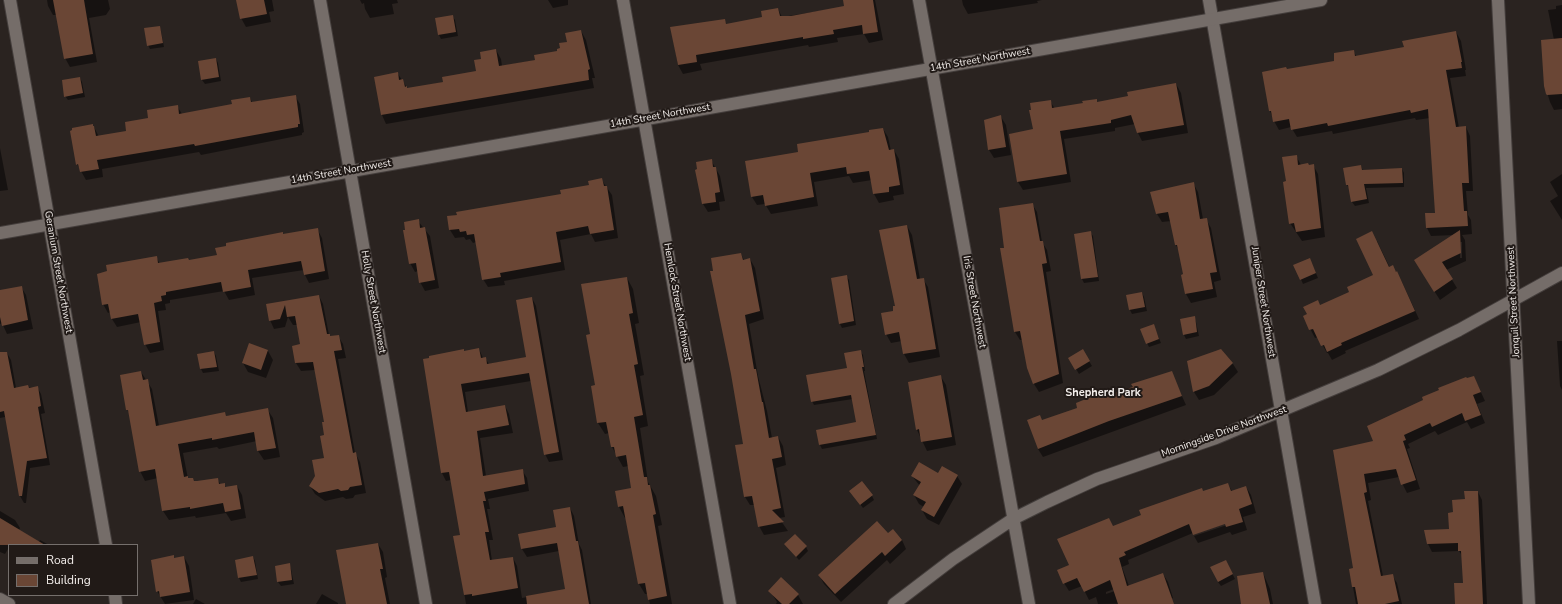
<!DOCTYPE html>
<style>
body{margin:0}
#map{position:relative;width:1562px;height:604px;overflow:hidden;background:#2a2320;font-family:"Nunito Sans",sans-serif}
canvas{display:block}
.legend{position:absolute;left:8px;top:544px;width:130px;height:52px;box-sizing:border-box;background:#211a17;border:1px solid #756f6c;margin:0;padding:5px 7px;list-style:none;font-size:12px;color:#f3eeeb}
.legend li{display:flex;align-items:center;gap:8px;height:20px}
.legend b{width:20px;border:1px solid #756f6c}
</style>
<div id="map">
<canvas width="1562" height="604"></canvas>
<ul class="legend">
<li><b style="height:5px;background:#756d69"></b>Road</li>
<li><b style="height:11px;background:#6a4635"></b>Building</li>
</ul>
</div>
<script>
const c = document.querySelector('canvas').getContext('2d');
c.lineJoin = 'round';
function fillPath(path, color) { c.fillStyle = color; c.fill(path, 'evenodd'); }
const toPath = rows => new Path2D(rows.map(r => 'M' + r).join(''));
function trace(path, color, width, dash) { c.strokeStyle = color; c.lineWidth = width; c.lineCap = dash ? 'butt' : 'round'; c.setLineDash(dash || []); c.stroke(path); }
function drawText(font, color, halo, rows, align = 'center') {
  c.font = font + ' "Nunito Sans",sans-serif'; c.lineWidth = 4; c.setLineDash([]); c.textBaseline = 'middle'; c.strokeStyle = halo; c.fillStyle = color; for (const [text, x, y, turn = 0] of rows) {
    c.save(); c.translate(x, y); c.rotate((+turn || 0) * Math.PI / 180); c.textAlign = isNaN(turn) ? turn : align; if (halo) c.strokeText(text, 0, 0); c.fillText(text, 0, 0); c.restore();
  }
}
fillPath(toPath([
 [47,0,108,0,110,9,106,15,89,18,97,62,70,67,65,58,57,15,53,15,48,6],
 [237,0,272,0,274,11,269,12,271,22,246,27,241,18],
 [360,0,397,0,398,3,392,4,394,14,370,18,365,9,364,3,362,4],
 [548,0,568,0,568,5,553,8],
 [849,0,875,0,883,40,869,43,864,34,837,38,838,42,809,47,808,45,700,64,702,70,683,74,678,65,671,28,724,20,727,25,763,18,778,9,782,17,845,7],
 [962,0,1042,0,1037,1,1038,3,968,14,963,5],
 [1562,5,1562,109,1554,110,1550,102,1545,86,1554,40,1548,10,1556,9,1556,6],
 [452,16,455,20,458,36,441,39,439,35,436,19],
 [159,27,161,31,164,47,150,49,148,45],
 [581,31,586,40,595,78,592,78,594,88,386,124,382,115,375,78,398,74,408,89,444,82,477,72,482,60,496,50,501,59,502,66,536,60,559,52],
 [1456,32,1461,41,1466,70,1465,70,1466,76,1450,78,1459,128,1466,127,1470,136,1473,191,1466,191,1468,215,1471,220,1472,234,1462,235,1465,240,1466,261,1446,270,1457,288,1440,300,1420,269,1455,235,1431,236,1427,228,1426,214,1436,214,1430,118,1416,120,1415,118,1333,134,1332,131,1297,137,1291,127,1279,130,1274,121,1270,111,1263,73,1287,70,1335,62,1353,51,1357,57,1405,48],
 [1460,242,1462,242,1462,258,1460,258],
 [216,59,218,63,221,81,205,84,202,80,199,62],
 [80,78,82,82,85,97,68,100,65,96],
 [1176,84,1181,93,1188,133,1142,141,1138,133,1135,124,1115,128,1115,131,1064,139,1071,182,1023,190,1018,182,1010,134,1034,130,1050,101,1055,109,1084,104,1096,100,1098,103,1129,97],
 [295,96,300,104,304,132,302,133,302,135,201,155,199,152,102,169,103,177,86,180,77,164,94,127,99,137,128,132,149,119,177,106,182,114,233,105,250,98,252,102],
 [1001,117,1006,125,1011,155,994,158,989,150],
 [883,129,888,137,891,151,894,150,899,159,904,194,893,196,894,200,879,203,874,194,872,180,853,183,849,176,814,182,818,206,771,214,765,204,757,205,752,197,799,153],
 [0,148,8,190,0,191],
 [1296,156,1301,165,1313,165,1318,174,1325,237,1302,241,1290,223,1287,182],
 [711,160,720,176,725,201,719,202,720,210,708,212,703,204],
 [1361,166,1363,171,1402,169,1404,173,1404,187,1366,188,1369,203,1355,206,1352,202,1350,189,1347,185],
 [1562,174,1562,220,1550,201,1558,196,1550,182],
 [601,179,612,195,618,238,595,242,591,234,560,240,565,270,504,281,505,285,488,287,483,279,476,242,473,243,470,239,466,240,464,237,455,238,450,230,448,217,562,195,590,186],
 [1193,183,1198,192,1203,219,1206,219,1211,228,1221,280,1214,282,1217,297,1191,303,1186,294,1182,276,1184,275,1179,251,1176,245,1171,221,1162,222,1157,214],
 [1032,204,1037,212,1042,242,1047,250,1051,271,1046,272,1063,383,1039,392,1034,384,1023,340,1020,340,1015,332,1001,249,1005,248],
 [418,221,430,236,439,288,425,291,420,282,418,271,415,272,410,263],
 [907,226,912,235,920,279,923,279,928,287,940,357,909,363,904,354,902,341,891,343,886,334,896,306],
 [317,229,322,238,329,279,309,283,305,275,304,270,252,278,255,295,229,300,224,291,170,300,170,303,165,304,166,310,158,311,164,350,150,353,145,344,141,322,117,327,112,319,111,312,108,313,103,304,156,257,160,264,189,261,218,256,283,235],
 [1090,232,1093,236,1099,281,1084,283,1082,279],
 [1377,241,1390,268,1397,272,1401,280,1419,319,1345,351,1346,353,1332,360,1328,353,1327,353,1318,337,1315,338,1304,317,1321,306,1350,293,1374,276],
 [741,254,744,260,750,259,755,268,764,319,749,324,758,376,767,411,772,438,778,437,783,446,786,465,776,468,785,517,779,518,788,531,764,535,759,526,755,505,750,505,745,497,744,445,715,271],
 [1312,264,1318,278,1303,284,1295,266],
 [846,276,849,280,856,325,842,328,840,324],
 [627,278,633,289,639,323,635,324,644,375,640,376,648,426,640,428,648,482,656,496,662,525,658,526,672,604,650,604,648,594,645,594,639,584,626,517,625,518,619,507,616,492,633,489,629,466,623,467,612,447,609,433,605,434,598,423,592,386,596,386,591,335],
 [21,287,26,295,33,329,7,334,2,323,0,324,0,291],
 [1142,293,1144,297,1147,311,1132,314,1130,310,1127,296],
 [319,296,323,304,329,335,330,337,338,336,343,344,346,358,338,359,355,453,360,462,366,493,355,495,353,498,346,499,343,497,325,501,315,494,310,486,325,459,325,423,315,370,301,371,296,363,301,345,297,325,293,325,288,317,285,327,274,329,270,320,267,305],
 [532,298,536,306,563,460,549,462,545,454,531,381,465,392,468,412,505,406,509,414,513,433,480,438,486,476,522,470,527,478,529,491,488,499,490,509,487,509,493,540,489,540,492,561,513,558,517,566,522,598,566,590,559,551,527,557,522,549,557,528,570,508,574,516,579,544,582,550,591,604,466,604,455,537,462,536,451,480,446,481,442,473,424,360,479,349,483,358,485,358,489,364,527,357],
 [1194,318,1196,322,1199,336,1186,339,1184,335],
 [1155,329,1161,343,1149,347,1147,343],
 [1557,341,1562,341,1562,390,1560,386],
 [250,345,268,351,273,360,266,378,248,372,243,363],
 [860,351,863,355,865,371,864,371,877,439,822,449,820,445,817,431,857,423,853,399,814,405,812,401,848,368],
 [1083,351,1092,366,1079,374,1070,359],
 [1221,351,1233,364,1238,372,1214,395,1199,400,1194,392],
 [214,352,216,356,219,371,203,373,201,369,199,354],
 [7,353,11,360,16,388,37,387,41,394,45,413,41,414,50,465,30,468,26,503,24,503,20,496,6,419,5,417,0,418,0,354],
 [141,372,152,389,159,426,225,413,226,416,267,409,273,418,280,457,264,460,258,451,257,441,219,449,217,447,183,453,188,479,193,479,195,482,217,479,221,485,224,484,226,488,237,486,242,495,246,518,231,521,226,513,196,518,195,516,169,520,163,511,158,478,145,481,140,471,130,414,127,409],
 [1171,372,1186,405,1043,457,1038,449,1042,421,1079,408,1100,398,1134,387],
 [941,377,946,385,956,445,927,451,917,430],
 [1474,377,1485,401,1477,404,1485,423,1471,429,1467,422,1438,435,1435,431,1408,444,1410,448,1407,449,1420,489,1407,493,1399,477,1368,483,1371,500,1368,501,1383,576,1392,575,1397,583,1402,604,1356,604,1350,570,1355,569,1334,450,1375,442,1467,379],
 [938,475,957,476,962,484,939,525,927,519,922,510,924,507,919,504,914,495,920,486,912,476],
 [1228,484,1232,491,1246,487,1251,495,1256,513,1243,517,1247,530,1232,535,1230,532,1198,543,1194,536,1230,524,1230,522,1194,534,1194,535,1193,533,1128,560,1129,564,1122,567,1129,586,1163,574,1168,582,1173,598,1159,603,1098,604,1096,597,1089,600,1082,586,1069,591,1064,583,1070,565,1113,527,1203,492],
 [1114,589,1115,591,1106,594,1106,592],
 [1478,492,1482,500,1487,604,1456,604,1464,584,1463,557,1459,551,1432,552,1428,544,1450,530,1454,513,1466,500],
 [853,495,872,496,874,500,863,508],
 [0,511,15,520,20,528,19,530,39,542,40,540,49,545,9,545,9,550,8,549,5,554,0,552],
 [888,535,902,540,906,549,890,564,887,560,841,602,824,584,819,575],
 [378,544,383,552,387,577,385,578,390,604,354,604],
 [785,544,806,547,808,551,799,560],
 [173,556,175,559,184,557,189,566,194,600,165,604,157,591],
 [253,557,255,561,258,579,241,582,239,578,236,561],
 [289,565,291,569,294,584,281,586,278,582,276,567],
 [1228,565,1235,579,1221,586,1218,582],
 [1263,573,1270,589,1273,604,1243,604],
 [781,579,798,595,803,604,776,604,777,602,770,591],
 [322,594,338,603,338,604,316,604],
 [196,599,205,604,193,604]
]), '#0007');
fillPath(toPath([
 [53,0,84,0,93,54,64,59],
 [236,0,264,0,267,14,240,19],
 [843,0,873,0,878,32,863,34,862,25,833,30,834,34,803,39,803,37,696,55,697,62,678,65,670,27,725,19,726,24,762,17,761,11,778,8,780,16,791,16,844,6],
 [453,15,456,32,438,35,435,18],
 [160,26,163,43,147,46,144,28],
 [581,30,590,69,588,70,589,80,381,115,374,77,398,72,399,80,403,79,405,87,407,86,407,88,443,82,442,77,476,71,474,60,481,59,480,52,496,49,499,66,535,60,534,55,557,51,557,49,560,48,559,43,567,42,565,33],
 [1456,31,1462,62,1461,62,1462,68,1446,70,1456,127,1466,126,1469,183,1462,183,1464,211,1467,211,1468,226,1426,228,1425,213,1435,213,1428,109,1411,113,1410,110,1328,126,1327,123,1291,130,1289,119,1273,122,1271,111,1269,111,1262,72,1286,67,1287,69,1334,61,1334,53,1354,50,1355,56,1404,47,1402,41],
 [1562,38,1562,94,1547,95,1546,94,1544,86,1541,40],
 [216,58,219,77,201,80,198,61],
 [80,77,83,93,64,97,62,80],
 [1176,83,1184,125,1137,133,1131,115,1111,120,1111,123,1060,131,1067,174,1017,182,1009,134,1033,129,1029,110,1031,110,1030,103,1051,100,1052,108,1083,103,1082,101,1097,99,1097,102,1128,96,1127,92],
 [296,95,300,124,298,124,298,127,195,146,194,144,97,160,99,169,80,172,78,164,76,165,70,131,72,130,72,128,93,124,93,126,94,126,96,136,126,131,125,122,148,118,147,110,178,105,179,114,232,104,231,100,250,97,251,102],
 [1001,115,1006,147,988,150,984,120],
 [883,128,889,150,894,149,900,185,889,187,889,192,873,194,869,171,847,174,846,167,810,173,814,197,765,206,763,195,751,197,745,161,798,152,797,144,869,132,869,130],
 [1297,155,1298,165,1308,163,1309,165,1314,164,1321,228,1296,232,1294,223,1289,224,1283,182,1286,181,1282,157],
 [712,159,713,167,716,167,720,192,715,193,716,202,702,204,695,170,697,169,696,162],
 [1361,165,1362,170,1402,168,1403,183,1364,184,1367,199,1351,202,1348,185,1346,185,1343,168],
 [602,178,604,186,607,186,614,230,590,234,588,226,556,232,561,262,500,273,501,277,482,280,474,234,467,235,466,231,460,232,459,229,449,230,447,216,457,215,456,212,561,194,560,190,589,185,588,181],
 [1194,182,1200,219,1207,218,1217,272,1210,273,1213,289,1185,294,1181,275,1183,274,1177,245,1175,245,1168,212,1156,214,1150,192],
 [1033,203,1040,241,1043,241,1047,263,1042,264,1059,374,1033,384,1027,368,1020,331,1014,332,1000,248,1004,248,999,208],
 [419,219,420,228,425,227,435,280,419,283,416,263,409,264,403,230,405,230,404,222],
 [907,225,917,279,924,278,936,349,903,354,899,332,885,335,881,313,893,311,893,306,895,306,879,230],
 [318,228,325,271,304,275,301,261,248,270,251,287,223,292,221,282,166,292,166,295,161,296,162,301,154,303,160,342,144,345,138,314,111,319,108,304,102,305,97,274,107,271,106,265,157,256,158,263,188,258,189,260,217,255,215,248,226,246,226,243,283,232,283,234],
 [1460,230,1461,253,1442,262,1453,279,1434,292,1414,260],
 [1091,231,1098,277,1081,279,1074,234],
 [1372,231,1389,267,1393,265,1396,272,1397,271,1415,311,1341,343,1342,345,1327,352,1324,345,1321,346,1313,329,1309,330,1303,316,1307,314,1303,307,1318,300,1320,305,1349,292,1347,287,1373,275,1356,239],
 [741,253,743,260,750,258,760,311,745,315,754,369,756,369,762,402,763,402,769,438,778,436,782,457,772,459,781,508,772,510,784,522,758,527,752,496,744,497,735,445,743,444,731,374,710,271,713,271,711,258],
 [1310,258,1316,273,1300,280,1293,265],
 [847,275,854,321,839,324,831,278],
 [627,277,633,313,629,314,638,364,634,365,643,415,634,417,644,477,647,477,648,485,650,485,656,514,653,515,667,596,648,600,645,583,638,584,623,506,618,507,615,491,631,488,626,455,616,457,614,447,611,447,606,422,597,423,591,386,595,385,586,335,590,334,581,284],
 [22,286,28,320,2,326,0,317,0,290],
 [1142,292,1145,307,1129,310,1126,295],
 [319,295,327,334,330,334,330,336,339,335,342,350,334,351,353,453,356,452,362,485,350,487,348,490,341,491,338,489,319,493,309,486,315,476,312,460,324,458,320,436,324,435,322,422,324,422,313,362,295,363,292,346,300,344,295,316,287,317,285,305,280,319,269,321,266,304],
 [532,297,559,452,544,455,529,373,461,384,466,412,505,405,509,425,477,431,483,476,523,469,525,484,484,492,486,501,483,501,489,532,485,532,490,560,513,557,518,588,472,596,472,594,464,595,453,536,460,535,449,472,441,473,423,359,429,358,429,356,464,349,464,351,479,348,481,358,486,357,487,364,526,357,516,300],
 [1195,316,1197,332,1183,335,1180,319],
 [1154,324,1159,339,1146,344,1140,329],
 [249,343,268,350,261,370,242,363],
 [1083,349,1090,361,1075,370,1068,358],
 [1221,349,1233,363,1209,386,1193,392,1187,361],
 [861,350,864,367,862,367,876,435,819,445,816,430,856,422,851,395,811,402,806,375,847,368,844,353],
 [214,351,217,367,200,369,197,354],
 [0,352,7,352,14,388,28,385,29,388,38,386,41,406,38,407,47,458,27,461,22,496,19,496,4,411,0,412],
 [141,371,143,380,148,379,156,426,225,412,226,416,268,408,276,448,257,451,254,432,212,440,212,438,178,444,184,477,188,476,188,478,193,478,194,481,197,481,218,478,219,484,225,483,225,487,237,485,241,509,225,512,223,503,190,509,190,507,162,511,155,469,139,472,128,410,126,410,120,375],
 [1172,371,1182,396,1109,421,1038,449,1027,420,1040,415,1042,420,1077,408,1076,403,1098,394,1100,397,1133,387,1131,384],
 [941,375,952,437,921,442,919,429,916,430,908,382],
 [1474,376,1481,392,1473,395,1481,415,1465,421,1462,413,1432,427,1430,423,1404,435,1406,440,1403,441,1416,480,1401,485,1396,469,1364,474,1367,492,1364,493,1381,576,1393,574,1399,601,1385,604,1358,604,1355,587,1352,587,1349,569,1353,568,1333,450,1373,441,1367,426,1423,400,1422,397,1439,390,1438,388,1466,377,1467,378],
 [919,462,938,473,942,466,958,475,934,517,921,510,926,502,913,495,921,482,911,476],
 [862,481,873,495,860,505,849,491],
 [1228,483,1231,491,1246,486,1252,504,1239,509,1243,522,1226,527,1225,524,1193,535,1189,524,1124,552,1126,555,1119,558,1127,586,1163,573,1174,604,1118,604,1110,580,1084,592,1077,578,1063,584,1057,570,1069,565,1057,539,1109,518,1113,526,1141,515,1139,510,1202,488,1203,491],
 [1464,491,1478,491,1483,604,1455,604,1454,583,1463,583,1461,551,1458,551,1458,543,1427,544,1424,530,1449,529,1448,513,1453,512,1452,500,1465,499],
 [570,507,576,541,578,541,589,604,527,604,526,596,565,589,557,543,521,549,518,534,556,527,553,510],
 [0,518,45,545,0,545],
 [877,521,888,533,893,529,902,540,885,556,882,552,835,594,818,575],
 [795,534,807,546,796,557,784,544],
 [378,543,383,569,380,569,387,604,346,604,336,550],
 [174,555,174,558,184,556,190,592,160,597,159,591,156,592,151,560],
 [253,556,257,575,238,578,235,560],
 [1226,560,1233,574,1218,582,1210,567],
 [290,563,292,580,277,582,275,566],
 [1263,572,1270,604,1241,604,1237,576],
 [781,577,799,594,789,604,782,604,768,591]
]), '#6a4635');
const minor = toPath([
 [10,0,106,545],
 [320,0,426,604],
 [623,0,730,604],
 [919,0,1029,604],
 [1209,0,1315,604],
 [1498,0,1529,604],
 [115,595,116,604],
 [894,604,953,559,1013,519,1047,502,1097,479,1216,438,1378,370,1459,330,1562,273]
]);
const tertiary = toPath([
 [0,233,1321,0]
]);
const secondary = toPath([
 [0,599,9,604]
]);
trace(minor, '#443e3c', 14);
trace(tertiary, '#443e3c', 14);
trace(secondary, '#443e3c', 14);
trace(minor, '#756d69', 12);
trace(tertiary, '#756d69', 12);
trace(secondary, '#756d69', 12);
drawText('10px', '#f3eeeb', '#211a17', [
 ["14th Street Northwest",980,60,-10],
 ["14th Street Northwest",660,116,-10],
 ["14th Street Northwest",341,172,-10],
 ["Geranium Street Northwest",58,272,80],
 ["Holly Street Northwest",373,302,80],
 ["Hemlock Street Northwest",677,302,80],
 ["Iris Street Northwest",974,302,80],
 ["Juniper Street Northwest",1263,302,81],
 ["Jonquil Street Northwest",1514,302,-93],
 ["Morningside Drive Northwest",1224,432,-20]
]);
drawText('bold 11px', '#f3eeeb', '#211a17', [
 ["Shepherd Park",1103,393]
]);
</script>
